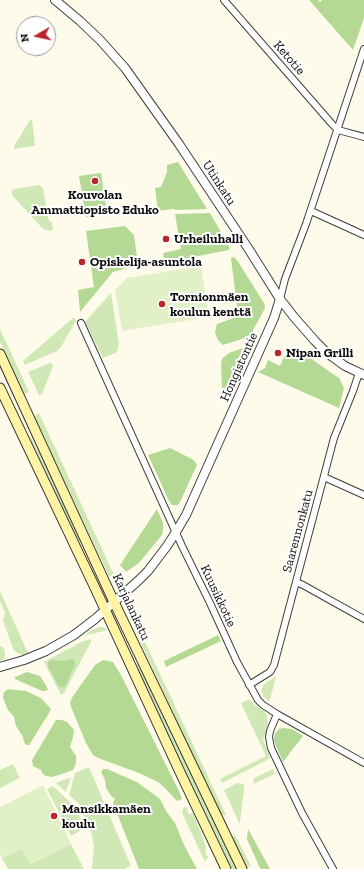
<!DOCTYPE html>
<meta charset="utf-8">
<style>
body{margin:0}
#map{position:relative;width:364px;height:869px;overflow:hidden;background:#fffbeb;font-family:"Zilla Slab",serif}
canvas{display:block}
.north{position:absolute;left:16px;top:16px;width:40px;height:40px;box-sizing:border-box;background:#fff;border:1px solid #9e9e9e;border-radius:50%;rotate:261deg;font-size:11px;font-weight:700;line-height:16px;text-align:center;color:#0c0c0c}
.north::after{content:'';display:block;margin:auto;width:14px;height:18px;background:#bb252e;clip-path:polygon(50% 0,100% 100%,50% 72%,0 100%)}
</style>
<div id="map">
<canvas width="364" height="869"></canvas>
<div class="north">N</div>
</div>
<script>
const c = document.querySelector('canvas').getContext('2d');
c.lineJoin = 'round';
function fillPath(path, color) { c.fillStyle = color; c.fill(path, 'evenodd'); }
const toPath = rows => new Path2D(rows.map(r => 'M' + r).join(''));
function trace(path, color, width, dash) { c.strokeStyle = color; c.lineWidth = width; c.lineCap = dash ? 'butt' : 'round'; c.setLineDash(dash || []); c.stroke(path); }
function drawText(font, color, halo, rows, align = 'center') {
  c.font = font + ' "Zilla Slab",serif'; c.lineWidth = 4; c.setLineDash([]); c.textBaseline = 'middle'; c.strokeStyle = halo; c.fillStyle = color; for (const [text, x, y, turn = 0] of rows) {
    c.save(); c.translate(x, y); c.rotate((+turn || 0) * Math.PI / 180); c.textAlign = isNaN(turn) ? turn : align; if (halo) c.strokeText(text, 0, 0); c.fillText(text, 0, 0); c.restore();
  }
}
fillPath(toPath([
 [30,120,32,120,35,145,34,146,14,149,14,146],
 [39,185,43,188,48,219,52,223,53,230,49,231,43,229,12,195,12,190,14,189],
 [111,293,119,344,117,352,103,358,85,322],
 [74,317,76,321,61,347,57,351,25,365,23,361],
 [0,329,29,392,24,394,0,342],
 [50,363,53,365,52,369,42,394,40,395,39,395,28,372],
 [39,413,115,577,109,576,34,416],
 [31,438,47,466,84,547,74,533,30,439],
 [0,591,28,653,23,655,19,654,14,651,3,621,5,613,0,601],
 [137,625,226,815,221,815,133,626],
 [99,627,103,627,108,630,87,635,86,634,92,630],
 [91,639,91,642,64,693,61,695,44,662,81,642],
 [0,646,4,648,5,655,4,659,0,661],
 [137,664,150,686,213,821,237,869,232,869,227,861,196,796,135,665],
 [276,676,274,685,269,702,263,695,261,690,264,684],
 [249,699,256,706,264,711,267,715,268,725,263,740,270,757,269,759,222,783,220,779,266,756,241,703],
 [13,764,20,778,0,788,0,770],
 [89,767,131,866,124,869,92,869,94,846,92,836,80,805,69,795,75,773],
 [273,769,275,774,253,784,254,778],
 [71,777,66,792,56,783],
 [237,783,243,784,244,786,244,790,240,822,239,823,224,790],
 [53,786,75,807,85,828,71,836,47,789],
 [184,807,186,807,189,814,193,813,203,838,206,849,205,852,208,857,207,859,205,861,204,860,182,813],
 [234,833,251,866,247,867,233,839],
 [71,844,84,869,8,869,2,858,22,848,30,864]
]), '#d0e8b6');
fillPath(toPath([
 [309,0,318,0,320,2,322,0,364,0,364,18,353,50],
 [178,162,207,209,176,210,173,209,158,211,155,188,161,187,167,172,167,165],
 [101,173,107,213,86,217,79,176],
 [210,213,230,248,229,250,157,264,157,259,164,258,163,253,181,249,175,214],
 [125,226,134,235,138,265,113,272,80,312,78,290,94,287,86,231],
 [234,257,237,260,264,303,265,307,263,312,251,334,248,337,223,345,218,340,215,332,217,324,234,318,237,314,237,306,231,259,231,258],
 [243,348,226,389,222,388,221,364,222,359,224,357,229,353],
 [287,350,300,351,333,374,339,378,344,388,339,408,258,372,265,368,268,360,280,366],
 [170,448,194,460,197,465,180,502,178,505,172,505,169,501,148,455],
 [157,509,163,523,163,529,162,535,139,563,126,572,120,565],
 [218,635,221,641,166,667,164,661],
 [72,659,74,660,75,664,66,685,64,687,61,687,59,686,48,667,48,662,51,660,60,661],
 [103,660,113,662,122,677,179,791,182,799,178,801,176,800,166,789,158,782,139,773,98,758,93,755,86,743,71,707,70,702,73,696,95,665],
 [27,672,40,676,46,685,48,690,45,691,42,691,15,679,15,677],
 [8,689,26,691,41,698,51,709,49,713,29,745,26,745,24,742,23,737,16,726,14,717,8,710,3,698,4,692],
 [56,720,62,720,67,722,74,730,73,737,70,747,76,756,76,763,73,770,62,774,52,777,46,776,43,774,41,770,33,766,32,760],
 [283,728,292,729,303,736,283,762,276,746,274,740,275,733,279,729],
 [103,769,107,769,137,782,160,799,166,811,175,823,184,845,197,869,139,869,113,803,115,799,111,796,106,788,105,780,101,772],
 [248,829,270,869,261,869,259,866,247,839]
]), '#b4d995');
fillPath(toPath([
 [201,266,209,317,122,331,115,290,127,278],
 [43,785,71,844,30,864,22,848,2,858,0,853,0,807]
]), '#e2f0c7');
const minor = toPath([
 [224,0,332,124,338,130,364,137],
 [311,211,364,235],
 [280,299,285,279,306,224,364,49],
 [81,323,182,546,210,603,237,662,258,700,263,705,277,714,270,731,269,737,271,748,302,813,333,869],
 [324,477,364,495],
 [296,582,303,585,364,619],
 [249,685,270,672,274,665,334,438,353,391,359,373],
 [277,714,364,763]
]);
const tertiary = toPath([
 [55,0,80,21,100,40,125,68,179,144,248,248,280,299,294,317,315,341,327,353,345,366,364,375],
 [0,667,24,660,46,651,74,635,95,619,139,580,148,571,167,546,176,532,186,515,274,318,280,299]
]);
const secondary = toPath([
 [0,354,114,602,242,869],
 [0,388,96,590,179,770,226,869]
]);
trace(minor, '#3f3f3f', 8);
trace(tertiary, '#3f3f3f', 10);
trace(secondary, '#2e2e2e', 11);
trace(minor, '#fff', 6);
trace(tertiary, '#fff', 8);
trace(secondary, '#fff4a6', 9);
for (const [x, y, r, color] of [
 [95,181,4,"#bb252e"],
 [166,239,4,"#bb252e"],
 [82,262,4,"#bb252e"],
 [162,304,4,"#bb252e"],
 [278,353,4,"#bb252e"],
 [54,816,4,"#bb252e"]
]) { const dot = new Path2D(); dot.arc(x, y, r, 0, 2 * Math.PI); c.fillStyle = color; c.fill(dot); trace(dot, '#fff', 1.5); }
drawText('13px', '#0c0c0c', '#fff', [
 ["Ketotie",289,58,49],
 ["Utinkatu",219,183,57],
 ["Hongistontie",239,367,-66],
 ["Saarennonkatu",298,531,-75],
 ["Kuusikkotie",218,596,65],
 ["Karjalankatu",131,607,65]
]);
drawText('bold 13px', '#0c0c0c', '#fff', [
 ["Kouvolan",95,195,"center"],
 ["Ammattiopisto Eduko",95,210,"center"],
 ["Urheiluhalli",174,239],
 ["Opiskelija-asuntola",90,262],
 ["Tornionmäen",170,297],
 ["koulun kenttä",170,312],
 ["Nipan Grilli",286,353],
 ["Mansikkamäen",62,809],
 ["koulu",62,824]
], 'left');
</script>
